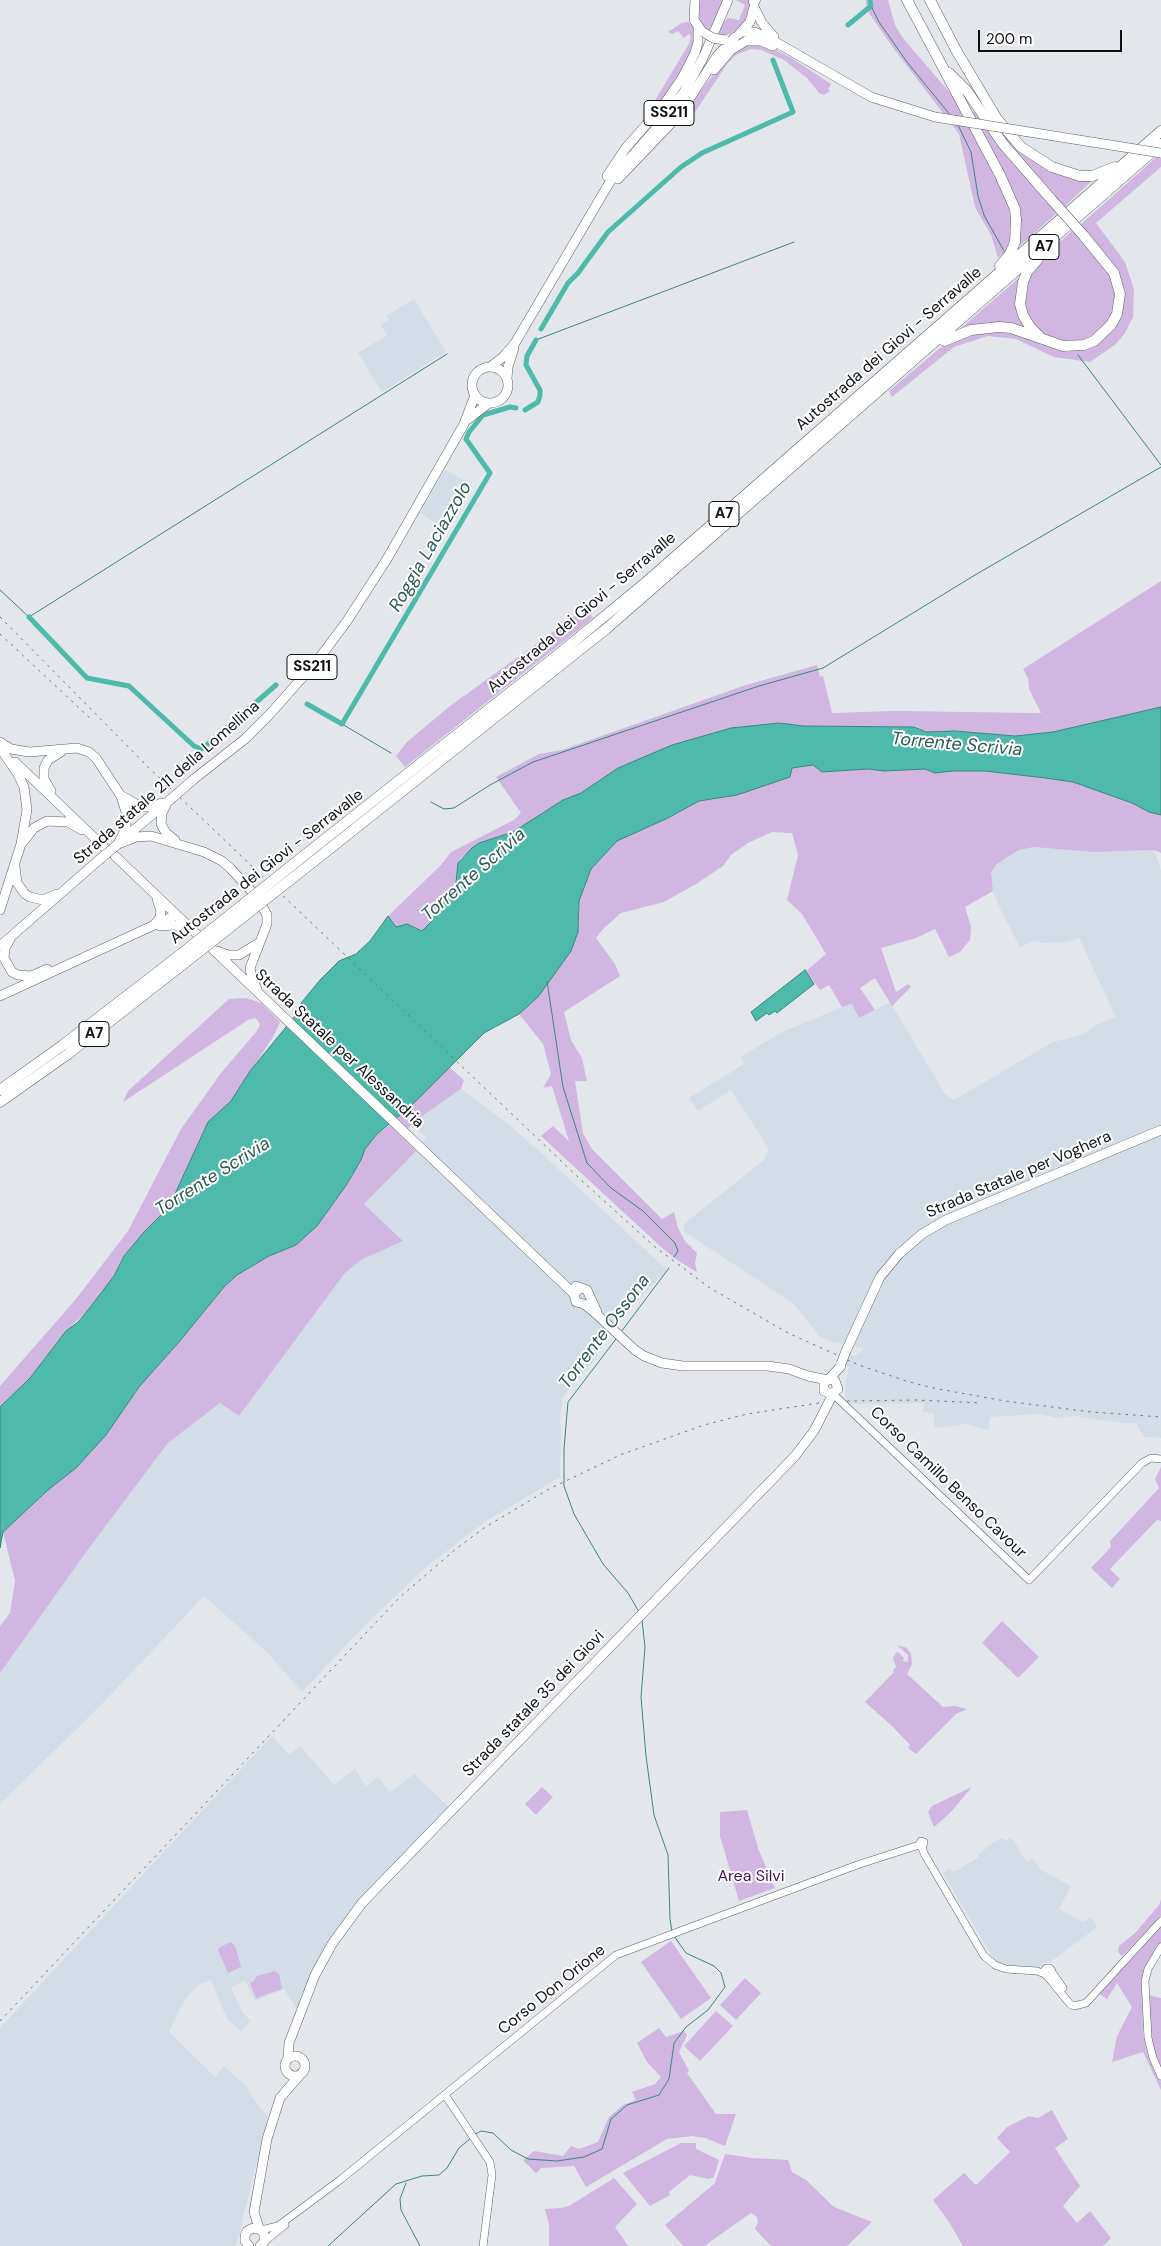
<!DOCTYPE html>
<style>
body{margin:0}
#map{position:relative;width:1161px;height:2246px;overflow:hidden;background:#e3e7ec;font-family:"DM Sans",sans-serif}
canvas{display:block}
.scale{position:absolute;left:978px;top:30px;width:144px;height:22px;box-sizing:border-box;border:2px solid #0f1112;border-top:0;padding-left:6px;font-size:15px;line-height:18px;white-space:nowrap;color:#0f1112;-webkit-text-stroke:4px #fff;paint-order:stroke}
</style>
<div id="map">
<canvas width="1161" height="2246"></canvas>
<div class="scale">200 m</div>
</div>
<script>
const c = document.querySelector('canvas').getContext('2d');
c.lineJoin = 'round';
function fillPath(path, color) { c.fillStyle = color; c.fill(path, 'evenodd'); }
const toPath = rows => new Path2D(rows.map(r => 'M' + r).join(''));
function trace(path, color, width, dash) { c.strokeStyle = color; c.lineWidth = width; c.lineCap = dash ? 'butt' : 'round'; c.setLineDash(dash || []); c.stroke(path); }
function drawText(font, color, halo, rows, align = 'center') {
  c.font = font + ' "DM Sans",sans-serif'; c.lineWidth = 4; c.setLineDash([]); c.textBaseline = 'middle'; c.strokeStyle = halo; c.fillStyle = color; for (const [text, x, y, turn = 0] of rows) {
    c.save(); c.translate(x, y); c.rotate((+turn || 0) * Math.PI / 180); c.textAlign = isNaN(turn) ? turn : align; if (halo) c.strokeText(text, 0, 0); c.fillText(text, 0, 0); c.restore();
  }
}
fillPath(toPath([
 [414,299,446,352,382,392,358,353,387,335,381,325,389,320,386,316],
 [445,469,468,483,441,526,420,513],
 [1047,847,1094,852,1154,850,1161,870,1161,1438,1144,1437,1136,1423,1123,1423,1074,1416,1058,1418,1039,1414,990,1417,989,1430,966,1424,935,1428,933,1413,923,1412,924,1403,848,1404,845,1396,846,1379,849,1367,845,1364,848,1354,856,1356,865,1348,832,1342,820,1337,793,1303,683,1231,685,1223,764,1160,769,1149,731,1090,698,1111,689,1098,744,1064,741,1057,782,1032,842,1007,852,1004,859,1018,890,1002,945,1094,954,1100,1053,1042,1082,1035,1096,1025,1116,1017,1079,938,1067,942,1043,943,1032,941,1020,947,1002,913,993,891,991,872,997,864,1019,850,1034,847],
 [461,1089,509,1125,539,1151,667,1270,613,1327,594,1361,562,1398,560,1423,561,1425,560,1477,486,1521,427,1566,362,1628,302,1692,268,1653,204,1596,100,1706,0,1804,0,1673,84,1555,168,1443,220,1403,239,1416,345,1273,361,1260,403,1241,364,1204,421,1145,426,1137,418,1130,419,1118],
 [272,1736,289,1755,300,1746,334,1785,355,1769,366,1786,378,1777,390,1792,414,1774,452,1810,342,1929,299,2012,284,1989,255,2001,245,1981,231,1987,242,2012,251,2021,241,2031,227,2019,211,1980,200,1984,189,1994,179,2010,169,2032,215,2077,224,2066,247,2087,252,2097,268,2117,242,2221,240,2233,235,2246,0,2246,0,2028],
 [1011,1837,1027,1862,1033,1859,1041,1870,1071,1886,1059,1909,1083,1922,1091,1917,1097,1925,1096,1928,1053,1960,1039,1967,1014,1967,995,1961,943,1873,950,1868,953,1872,958,1870,979,1857,978,1855,994,1842,1003,1838,1006,1841]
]), '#d2dde7');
fillPath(toPath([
 [700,0,723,0,709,32,702,26,699,18],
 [736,0,751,0,748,17,742,27,728,35,717,36,721,25,728,18,739,20,745,5],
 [866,0,888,0,895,25,902,37,957,101,1012,206,1014,228,1008,250,998,258,991,235,975,207,959,134,894,49,869,13,866,4],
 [688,22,692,24,695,29,695,46,672,90,634,135,689,44,691,37,689,34,684,38,678,31,672,34,668,32,682,23],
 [748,43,770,47,790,57,831,84,828,89,830,91,824,95,819,93,807,78,784,60,761,50,751,49,736,55,727,64,691,118,684,126,680,124,678,121,718,68,727,58],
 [982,103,1021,150,1095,178,1064,207,1006,142],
 [974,111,997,143,1057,213,1015,250,1020,231,971,113],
 [1161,153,1161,167,1096,223,1125,262,1134,289,1133,317,1125,333,1116,344,1090,362,1054,357,1016,339,988,336,954,347,892,397,889,391,940,348,965,334,1004,330,1033,340,1057,350,1068,352,1090,347,1108,335,1116,325,1123,297,1080,225],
 [1072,231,1110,275,1116,296,1114,308,1109,320,1097,334,1088,339,1067,344,1047,338,1030,321,1023,299,1025,284,1037,262],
 [1021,276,1017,295,1030,330,960,329],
 [1161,581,1161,707,1053,732,1015,736,955,731,926,732,914,727,804,726,779,723,731,728,672,745,618,768,581,793,563,800,513,832,479,843,461,858,458,863,455,892,437,910,432,921,422,931,407,924,396,927,388,916,441,865,451,852,514,820,521,813,496,777,539,754,562,750,746,685,817,665,820,677,823,676,832,713,893,711,1041,713,1029,689,1028,678,1023,669],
 [586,608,593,618,405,767,396,756,407,742,450,706],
 [813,765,822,772,868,769,884,771,925,769,935,773,953,771,985,771,1073,782,1132,803,1149,812,1161,815,1161,853,1154,850,1094,852,1034,847,1019,850,997,864,991,872,993,891,965,907,971,927,970,940,960,952,949,957,935,929,916,938,881,948,896,992,908,984,911,987,892,1006,875,978,860,988,875,1010,859,1018,852,1004,842,1007,829,985,820,990,806,971,826,954,802,914,787,900,798,855,792,833,772,832,748,843,731,855,723,866,696,884,664,902,621,913,603,929,596,938,615,964,620,976,564,1012,571,1040,582,1058,587,1081,575,1081,583,1133,592,1149,662,1219,674,1212,678,1228,685,1241,697,1253,695,1263,697,1272,677,1260,661,1247,541,1136,553,1126,569,1141,552,1086,543,1088,551,1074,543,1044,519,1014,538,997,578,932,579,901,591,869,617,841,668,818,699,801,737,795,792,768],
 [246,998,261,1003,280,1022,273,1037,231,1101,208,1122,169,1207,144,1232,124,1256,114,1276,88,1310,66,1331,30,1378,0,1407,0,1386,76,1299,128,1231,181,1129,221,1073,256,1032,260,1025,258,1021,255,1018,248,1020,123,1102,128,1091,229,999],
 [449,1067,464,1080,461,1089,419,1118,418,1130,411,1125,407,1130,396,1119],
 [390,1125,416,1151,364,1204,403,1241,361,1260,345,1273,239,1416,220,1403,168,1443,84,1555,0,1673,0,1626,10,1613,15,1581,3,1532,48,1490,76,1468,106,1435,139,1387,179,1342,224,1287,237,1275,269,1256,296,1245,317,1225,347,1184,361,1160,365,1149,377,1134],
 [1161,1467,1161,1521,1157,1520,1110,1569,1120,1579,1112,1588,1091,1568,1111,1547,1110,1541,1159,1488,1155,1479],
 [1002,1621,1039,1657,1018,1678,982,1643],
 [897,1645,907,1648,911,1654,912,1664,907,1674,943,1707,955,1706,967,1709,956,1714,916,1754,908,1748,910,1745,893,1727,865,1702,894,1672,893,1671,896,1667,893,1658,896,1653,898,1652,904,1658,903,1661,908,1662,908,1655],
 [542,1787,553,1797,536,1815,525,1804],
 [972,1787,950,1813,934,1827,928,1812,932,1806],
 [747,1810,758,1848,775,1888,739,1901,720,1836,720,1812],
 [1161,1899,1161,1916,1122,1956,1118,1952,1119,1946,1135,1933,1159,1905],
 [1161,1926,1161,1944,1142,1987,1143,2033,1147,2053,1161,2082,1161,2090,1143,2052,1112,2062,1117,2036,1132,2007,1117,1983,1107,1999,1100,1994,1114,1976],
 [671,1941,711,1998,681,2019,641,1962],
 [231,1942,235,1946,241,1967,228,1973,218,1950,220,1947],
 [274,1971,279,1974,282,1989,256,1998,250,1983,254,1981,257,1976],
 [745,1978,761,1993,736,2020,720,2005],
 [1148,1995,1161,1998,1161,2069,1151,2044],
 [716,2011,733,2026,700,2061,684,2046],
 [659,2028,666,2037,684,2031,687,2035,679,2052,689,2071,687,2073,716,2114,736,2114,725,2146,705,2138,692,2136,667,2139,586,2187,574,2166,541,2168,536,2173,523,2160,534,2151,563,2156,571,2146,579,2149,598,2142,609,2117,623,2105,636,2100,632,2092,655,2084,661,2077,647,2062,637,2043],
 [1052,2110,1068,2139,1055,2148,1080,2186,1063,2206,1077,2223,1090,2211,1111,2238,1103,2246,963,2246,949,2222,933,2200,964,2173,976,2185,1010,2152,997,2138,1007,2127,1029,2116,1038,2118],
 [681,2143,696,2143,696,2149,719,2160,714,2177,709,2179,690,2175,669,2192,670,2195,650,2206,623,2173],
 [725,2154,752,2158,788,2160,792,2172,806,2180,834,2207,872,2222,847,2246,771,2246,755,2229,758,2222,757,2217,751,2213,704,2246,683,2246,665,2225,715,2183],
 [614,2178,637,2204,615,2227,628,2246,549,2246,549,2225,545,2209,561,2208,569,2206]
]), '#d1b6e2');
const water = toPath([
 [1161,707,1161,815,1149,812,1132,803,1073,782,1045,778,985,771,953,771,935,773,925,769,884,771,868,769,822,772,813,765,792,768,790,777,737,795,699,801,668,818,617,841,591,869,579,901,578,932,571,951,538,997,519,1014,484,1033,411,1106,377,1134,365,1149,361,1160,347,1184,317,1226,296,1245,269,1256,237,1275,224,1287,179,1342,139,1387,106,1435,76,1468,48,1490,3,1532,0,1548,0,1407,30,1378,66,1331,78,1322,88,1310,114,1276,124,1256,144,1232,169,1207,208,1122,231,1101,250,1071,295,1016,297,1008,320,980,339,961,356,954,370,941,388,916,396,927,407,924,422,931,432,921,437,910,455,892,458,863,472,848,479,843,513,832,563,800,581,793,618,768,672,745,731,728,779,723,804,726,914,727,926,732,955,731,1015,736,1053,732,1161,707],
 [805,970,814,984,777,1013,775,1011,769,1015,767,1013,756,1021,751,1012,805,970]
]);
fillPath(water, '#4dbaab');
trace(water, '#3a877d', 1);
trace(toPath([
 [871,6,879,22,907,62,951,116],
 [958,125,971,152,978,196,984,215,1004,251],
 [536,340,794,242],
 [1078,355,1161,465],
 [0,590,29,617,447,354],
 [342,724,391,753],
 [431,802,444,809,454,808,490,785,533,762,759,686,823,668,975,575,1161,467],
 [547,981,563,1087,587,1163,611,1188,643,1211,675,1243,678,1251,674,1257],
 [621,1332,669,1268],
 [616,1339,568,1402,564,1449,564,1486,574,1514,603,1564,628,1593,639,1612],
 [642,1620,645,1647,641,1697,646,1756,654,1815,668,1855,670,1919,672,1932],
 [474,2135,481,2131,493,2133,511,2150,528,2159,557,2161,584,2157,602,2149,611,2119,627,2105,659,2095,669,2079,674,2043,686,2027,708,2010,725,1987,721,1973,714,1966,686,1953,674,1936],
 [406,2183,400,2199,401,2210,420,2246],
 [328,2246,396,2184,422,2176,439,2175,447,2168,459,2148,471,2138]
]), '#3a877d', 1);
trace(toPath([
 [848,25,871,6,870,0],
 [541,329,568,283,578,273,608,232,681,167,702,153,793,112,773,60],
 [525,410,538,402,540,395,540,390,526,365,527,356,536,340],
 [29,617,87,678,129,686,194,746,202,749,276,685],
 [307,704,342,724,490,473,466,439,469,432,483,415,510,407,516,408]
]), '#4dbaab', 5);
const minor = toPath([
 [833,1394,1029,1580,1142,1463,1151,1458,1161,1459],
 [921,1846,925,1855,984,1956,995,1965,1006,1969,1037,1971,1045,1974],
 [1161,1947,1148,1969,1145,1981,1148,2038,1153,2058,1161,2076],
 '1044 1972a4 4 0 1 1 8 0a4 4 0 1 1-8 0Z',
 [1052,1972,1063,1988],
 [1047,1976,1070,2004,1074,2006,1086,2003,1161,1921],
 [445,2095,490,2162,492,2175,483,2246],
 [261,2230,278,2226,340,2180,616,1955,857,1865,919,1845,923,1846,924,1842,921,1841,919,1845],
 [264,2242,285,2225]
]);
const major = toPath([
 [695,0,694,20,701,30],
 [754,7,762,23,774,37],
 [742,32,754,32,767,37,871,97,935,117],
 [739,34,750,22,754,7],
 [714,70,731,50,746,41,761,41,773,46],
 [607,176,625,149,665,103,682,78,695,53,698,42,698,27],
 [618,179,679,115,717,56,735,37],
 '472 385a18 18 0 1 1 36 0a18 18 0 1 1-36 0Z',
 [490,367,503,357,515,343,611,180,659,125,684,92,703,58,728,0],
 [507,378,508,367,514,348],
 [467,420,489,403],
 [0,742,11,749,29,752,77,748,89,752,96,758,121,796,126,812,126,828,118,844],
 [0,748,18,774,24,787,27,810,21,844,0,910],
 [15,762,104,847],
 [194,779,245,739,270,714,317,661,347,621,387,559,464,424,475,395],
 [51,791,44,779,44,768,48,760,61,752],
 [122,796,141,807,152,807,162,803],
 [166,805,162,813,161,824,166,833,175,840],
 [123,839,171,799],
 [23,842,34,828,47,821,68,822,82,830],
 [118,844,136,837,151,836,204,852,222,861,230,868,257,897,267,915,267,924,250,968,252,979,257,989],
 [115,856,574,1294],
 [15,867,17,883,25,894,30,897,43,900,57,894],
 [154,925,160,918,161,911,157,899],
 [160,926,175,925,189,929],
 [10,939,5,948,4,958,12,972,18,975,31,976,47,969],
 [0,946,99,860],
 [217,951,228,955,239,955,257,944],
 [0,996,176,915],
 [576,1286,587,1290,597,1312],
 [580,1288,574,1294,576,1302,584,1304,593,1311,635,1350,644,1356,662,1363,683,1366,768,1366,789,1369,808,1376,828,1380,832,1379,835,1381,838,1389,831,1394,824,1391,824,1384,825,1382,828,1380,841,1366],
 [846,1351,880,1277,899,1254,922,1234,946,1220,1161,1130],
 '285 2066a10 10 0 1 1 20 0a10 10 0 1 1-20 0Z',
 [288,2059,289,2043,315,1975,332,1944,362,1903,795,1456,814,1431,833,1394],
 [259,2228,254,2212,267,2139,280,2098,299,2076],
 [249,2246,245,2241,245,2236,247,2231,253,2228,261,2230,264,2234,264,2242,260,2246]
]);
const highway = toPath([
 [907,0,1000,175,1015,209,1016,220,1015,242,1010,254,1000,266],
 [930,0,956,50,997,119,1021,147,1052,167,1080,176,1092,176,1115,167],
 [754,2,755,0],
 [949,73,967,91,1003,144,1051,199],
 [1038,259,1027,272,1023,282,1020,304,1023,315,1030,327,1039,336],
 [944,341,971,330,999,327,1011,328,1063,346,1084,345,1094,341,1111,325,1117,314,1120,294,1114,273,1084,236],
 [306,854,555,657,645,583,1161,131],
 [313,862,606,629,1161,144],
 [0,1090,63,1045,181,954],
 [0,1102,68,1054,186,962]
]);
trace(minor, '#5c6064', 8);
trace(major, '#5c6064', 10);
trace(highway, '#5c6064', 11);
trace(minor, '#fff', 7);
trace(major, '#fff', 9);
trace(highway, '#fff', 10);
trace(toPath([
 [0,617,149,768,580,1179,655,1247,710,1288,788,1333,859,1365,906,1381,933,1388,1005,1401,1091,1412,1161,1417],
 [0,634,93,721],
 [847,1401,916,1400,982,1403],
 [0,2021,399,1598,457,1548,484,1528,549,1489,620,1455,704,1425,747,1414,819,1403]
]), '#74777a', 1, [2.5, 5]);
const majorBridge = toPath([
 [703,32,713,38,725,40],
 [935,117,1161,153],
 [171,799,194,779],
 [99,860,118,844],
 [841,1364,846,1351]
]);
const highwayBridge = toPath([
 [1051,199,1084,236],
 [181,954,306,854],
 [186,962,313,862]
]);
trace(majorBridge, '#5c6064', 10, []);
trace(highwayBridge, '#5c6064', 11, []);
trace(majorBridge, '#fff', 9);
trace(highwayBridge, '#fff', 10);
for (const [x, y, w] of [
 [669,113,50],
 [1044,247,30],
 [724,514,30],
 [312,667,50],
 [94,1034,30]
]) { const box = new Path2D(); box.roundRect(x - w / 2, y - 12.5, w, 25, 4); c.fillStyle = '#fff'; c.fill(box); trace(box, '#0f1112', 1); }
drawText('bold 15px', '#0f1112', null, [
 ["SS211",669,113],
 ["A7",1044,247],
 ["A7",724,514],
 ["SS211",312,667],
 ["A7",94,1034]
]);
drawText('16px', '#0f1112', '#fff', [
 ["Autostrada dei Giovi - Serravalle",889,349,-41],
 ["Autostrada dei Giovi - Serravalle",582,613,-40],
 ["Strada statale 211 della Lomellina",167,783,-41],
 ["Autostrada dei Giovi - Serravalle",267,867,-38],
 ["Strada Statale per Alessandria",339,1049,43],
 ["Strada Statale per Voghera",1019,1175,-23],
 ["Corso Camillo Benso Cavour",948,1483,44],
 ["Strada statale 35 dei Giovi",534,1704,-46],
 ["Corso Don Orione",552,1990,-39]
]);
drawText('16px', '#440f5d', '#fff', [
 ["Area Silvi",751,1877]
]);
drawText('italic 18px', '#295851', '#fff', [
 ["Roggia Laciazzolo",431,547,-60],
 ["Torrente Scrivia",957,745,5],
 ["Torrente Scrivia",474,875,-41],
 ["Torrente Scrivia",213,1177,-32],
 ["Torrente Ossona",605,1332,-53]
]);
</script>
